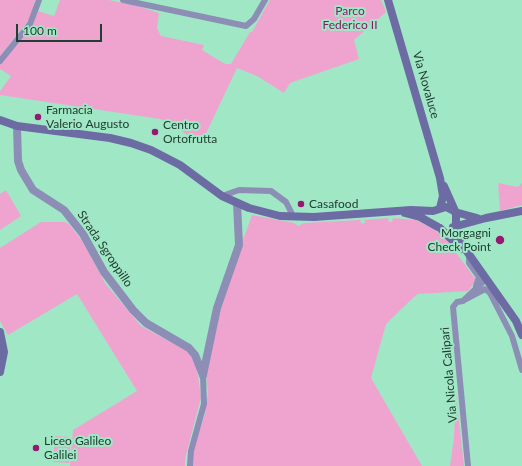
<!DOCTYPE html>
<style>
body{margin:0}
#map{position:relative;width:522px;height:466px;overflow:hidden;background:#a0e7c6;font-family:Lato,sans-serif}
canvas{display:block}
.scale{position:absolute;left:16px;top:24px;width:86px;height:18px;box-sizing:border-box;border:2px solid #203e31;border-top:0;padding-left:5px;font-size:12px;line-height:14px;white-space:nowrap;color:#203e31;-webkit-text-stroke:3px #a0e7c6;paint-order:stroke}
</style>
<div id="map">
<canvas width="522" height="466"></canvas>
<div class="scale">100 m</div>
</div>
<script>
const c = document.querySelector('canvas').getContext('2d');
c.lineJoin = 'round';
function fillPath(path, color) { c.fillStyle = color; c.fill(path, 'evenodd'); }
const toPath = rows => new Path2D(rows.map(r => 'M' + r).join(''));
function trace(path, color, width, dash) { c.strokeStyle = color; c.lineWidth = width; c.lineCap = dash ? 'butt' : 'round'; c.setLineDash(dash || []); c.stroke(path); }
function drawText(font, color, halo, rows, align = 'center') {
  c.font = font + ' Lato,sans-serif'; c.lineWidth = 4; c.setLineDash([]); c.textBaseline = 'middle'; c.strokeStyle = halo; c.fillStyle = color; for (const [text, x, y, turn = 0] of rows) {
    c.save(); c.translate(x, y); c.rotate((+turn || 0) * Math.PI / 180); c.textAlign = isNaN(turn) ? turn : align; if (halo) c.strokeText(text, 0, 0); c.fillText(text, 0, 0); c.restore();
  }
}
fillPath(toPath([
 [0,0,35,0,30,18,0,56],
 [60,0,109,0,138,6,159,13,157,28,161,36,204,45,202,50,225,64,231,64,250,32,252,32,270,0,381,0,386,12,354,40,359,59,290,83,284,93,257,76,237,68,201,144,169,123,160,119,0,95,0,91,11,76,0,69,0,64,32,26,38,11,54,16],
 [498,183,518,187,522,183,522,205,500,211],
 [6,190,21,216,0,230,0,194],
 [252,215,294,223,298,226,304,223,360,220,362,224,366,222,364,220,388,218,389,222,392,222,393,218,416,220,434,229,446,239,476,280,468,291,418,294,414,297,386,324,371,378,422,466,193,466,194,448,205,414,208,392,206,374,223,295],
 [41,222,65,222,69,224,83,242,105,283,141,326,189,352,197,369,201,397,185,459,185,466,70,466,73,430,137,391,77,294,8,335,0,321,0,248],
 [456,393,464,466,450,466,454,437],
 [55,436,71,437,69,463,53,462]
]), '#efa4d0');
trace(toPath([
 [123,0,246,26,254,19,265,0],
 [0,61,30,24,39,0],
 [222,196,239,190,271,191,286,202,293,216],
 [469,258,469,263,479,277,476,286],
 [466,299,485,289,490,293,512,336,522,370],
 [190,466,191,451,204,404,203,375],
 [468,466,453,307,457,302,463,301,486,279]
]), '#8d8eb5', 6);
trace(toPath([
 [17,126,18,161,21,170,33,190,64,210,83,234,104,272,133,310,146,323,189,348,195,355,203,375],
 [203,375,217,308,239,245,237,203]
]), '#8d8eb5', 8);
trace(toPath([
 [388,0,440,178,443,196,440,208],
 [0,120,17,126,110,138,131,143,151,150,180,165,222,196,249,208,280,216,314,217,411,210,433,211,446,207,454,211],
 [444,186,456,213,456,229,461,243,516,321,522,335],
 [455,212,477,218],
 [405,213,420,217,438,227],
 [453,227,486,218,522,211],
 [440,228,461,249],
 [0,332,4,352,0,372]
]), '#6c6ba3', 8);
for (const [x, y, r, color] of [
 [38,117,4,"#961870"],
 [155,132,4,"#961870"],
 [301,204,4,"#961870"],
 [500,240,5,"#961870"],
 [36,448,4,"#961870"]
]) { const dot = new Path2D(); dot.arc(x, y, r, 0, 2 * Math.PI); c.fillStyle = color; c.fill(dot); trace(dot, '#a0e7c6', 1.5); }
drawText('12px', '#851d64', '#a0e7c6', [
 ["Parco",350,11],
 ["Federico II",350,25]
]);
drawText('12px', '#203e31', '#a0e7c6', [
 ["Via Novaluce",426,85,74],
 ["Strada Sgroppillo",105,249,56],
 ["Via Nicola Calipari",449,375,-95]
]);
drawText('12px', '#203e31', '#a0e7c6', [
 ["Farmacia",46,110],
 ["Valerio Augusto",46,124],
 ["Centro",163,125],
 ["Ortofrutta",163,139],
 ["Casafood",309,204],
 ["Morgagni",491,233,"right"],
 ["Check Point",491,247,"right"],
 ["Liceo Galileo",44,441],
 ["Galilei",44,455]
], 'left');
</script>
